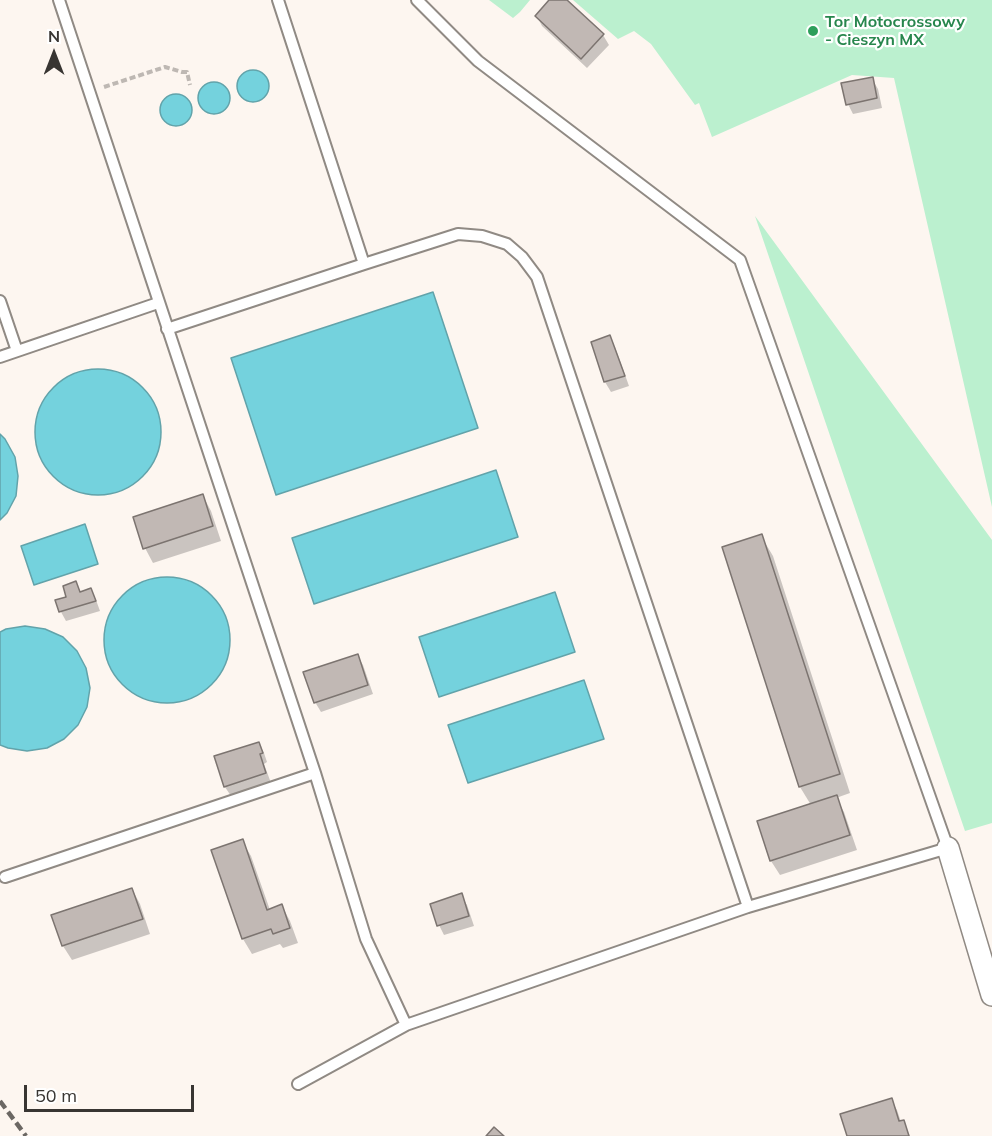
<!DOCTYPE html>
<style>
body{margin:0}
#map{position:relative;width:992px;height:1136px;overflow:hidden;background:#fdf6f0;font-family:Mulish,sans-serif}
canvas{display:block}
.north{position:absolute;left:24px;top:24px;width:60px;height:60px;-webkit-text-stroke:4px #fff;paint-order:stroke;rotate:0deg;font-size:16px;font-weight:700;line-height:24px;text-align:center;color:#383532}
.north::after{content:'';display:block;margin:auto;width:21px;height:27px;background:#383532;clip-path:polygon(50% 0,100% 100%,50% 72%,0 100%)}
.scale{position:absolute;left:24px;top:1085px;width:170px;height:27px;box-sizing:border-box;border:3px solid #383532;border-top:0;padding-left:8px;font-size:18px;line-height:21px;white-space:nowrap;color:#383532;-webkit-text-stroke:4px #fff;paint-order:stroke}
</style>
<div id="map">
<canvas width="992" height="1136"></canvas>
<div class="north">N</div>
<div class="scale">50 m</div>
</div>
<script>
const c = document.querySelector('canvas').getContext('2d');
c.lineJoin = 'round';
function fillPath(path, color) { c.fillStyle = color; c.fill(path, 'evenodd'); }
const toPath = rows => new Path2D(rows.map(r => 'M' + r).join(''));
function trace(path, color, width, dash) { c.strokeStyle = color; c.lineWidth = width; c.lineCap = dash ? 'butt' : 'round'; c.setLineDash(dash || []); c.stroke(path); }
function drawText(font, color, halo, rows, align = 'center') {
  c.font = font + ' Mulish,sans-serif'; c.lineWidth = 4.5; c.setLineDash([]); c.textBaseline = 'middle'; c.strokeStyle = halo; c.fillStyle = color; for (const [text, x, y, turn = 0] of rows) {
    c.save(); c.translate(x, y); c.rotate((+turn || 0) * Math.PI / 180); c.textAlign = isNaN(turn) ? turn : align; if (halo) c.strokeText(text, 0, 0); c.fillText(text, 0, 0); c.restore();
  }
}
fillPath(toPath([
 [489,0,530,0,520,12,513,18],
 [573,0,992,0,992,507,894,78,852,75,712,137,699,103,695,105,651,44,634,31,618,39],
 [755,216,992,540,992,823,965,831]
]), '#bbf0cf');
const water = toPath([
 '237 86a16 16 0 1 1 32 0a16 16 0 1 1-32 0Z',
 '198 98a16 16 0 1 1 32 0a16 16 0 1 1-32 0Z',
 '160 110a16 16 0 1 1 32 0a16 16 0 1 1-32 0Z',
 [433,292,478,428,276,495,231,358,433,292],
 '35 432a63 63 0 1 1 126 0a63 63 0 1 1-126 0Z',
 [0,434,5,439,15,457,18,476,16,496,7,513,0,520,0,434],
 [496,470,518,537,314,604,292,538,496,470],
 [85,524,98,564,34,585,21,546,85,524],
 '104 640a63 63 0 1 1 126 0a63 63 0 1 1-126 0Z',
 [555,592,575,652,439,697,419,637,555,592],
 [25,626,45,629,63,637,77,651,86,668,90,688,87,707,78,725,64,739,47,748,27,751,8,748,0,745,0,632,6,629,25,626],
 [584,680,604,739,468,783,448,725,584,680]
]);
fillPath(water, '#74d2dd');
trace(water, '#62a3aa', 1.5);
fillPath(toPath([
 [551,0,564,0,603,35,609,45,587,68,542,26,537,16],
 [872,79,878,89,882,108,853,114,848,104],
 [609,337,615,347,629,386,611,392,605,382,593,343],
 [203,496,211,511,221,541,153,563,145,548],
 [761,536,773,556,850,793,836,798,844,812,857,850,780,875,771,861,759,822,811,805,800,787,724,548],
 [75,583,81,593,91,590,96,600,100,611,66,621,61,612,57,601,68,598],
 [357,655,363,665,373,694,321,712,315,702],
 [259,744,264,753,267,762,264,764,271,783,231,796,225,787,216,757],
 [242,841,251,856,270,910,282,906,290,921,298,943,283,948,280,944,252,954,243,939,213,851],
 [132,889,140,904,150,934,72,960,63,946,53,915],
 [461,895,467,905,474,926,444,935,439,925],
 [891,1100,897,1110,901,1122,903,1122,910,1136,849,1136]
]), '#0003');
const building = toPath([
 [549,0,567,0,604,34,581,59,535,16,549,0],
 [873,77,877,98,846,105,841,83,873,77],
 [610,335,625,376,604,382,591,342,610,335],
 [203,494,213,526,143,549,133,517,203,494],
 [762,534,840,774,799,787,722,547,762,534],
 [76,581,80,592,91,588,96,601,59,612,55,600,66,597,63,586,76,581],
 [358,654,368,685,314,703,303,672,358,654],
 [259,742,263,753,260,754,266,773,224,787,214,756,259,742],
 [837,795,850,835,770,861,757,821,837,795],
 [243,839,267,910,282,904,290,928,273,934,271,929,242,939,211,850,243,839],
 [132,888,143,919,62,946,51,915,132,888],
 [462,893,469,916,437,926,430,904,462,893],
 [892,1098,899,1121,904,1120,909,1136,847,1136,840,1114,892,1098],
 [494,1127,504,1136,486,1136,494,1127]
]);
fillPath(building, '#c1b8b4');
trace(building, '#7c7470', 1.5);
const service = toPath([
 [59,0,315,773,366,939,406,1025],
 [278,0,364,264],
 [0,301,17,351],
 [167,329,364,264,458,234,482,236,507,244,522,257,537,277,748,907],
 [0,357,158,303],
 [5,877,315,773],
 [298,1084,406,1025,748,907,948,848,740,260,478,61,417,0]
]);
const minor = toPath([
 [948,848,992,995]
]);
trace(service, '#908a84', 14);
trace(minor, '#908a84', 24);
trace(toPath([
 [104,87,165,67,182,72,187,72,190,85]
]), '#beb8b3', 4, [6, 3]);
trace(service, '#fff', 10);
trace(minor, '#fff', 21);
trace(toPath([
 [0,1101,26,1136]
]), '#6b6763', 4.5, [9, 4.5]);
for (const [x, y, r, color] of [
 [813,31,6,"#2e9e5b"]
]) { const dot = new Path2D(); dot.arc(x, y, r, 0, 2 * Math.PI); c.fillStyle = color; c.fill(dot); trace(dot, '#fff', 2); }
drawText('bold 16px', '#27864d', '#fff', [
 ["Tor Motocrossowy",825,22],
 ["- Cieszyn MX",825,40]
], 'left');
</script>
